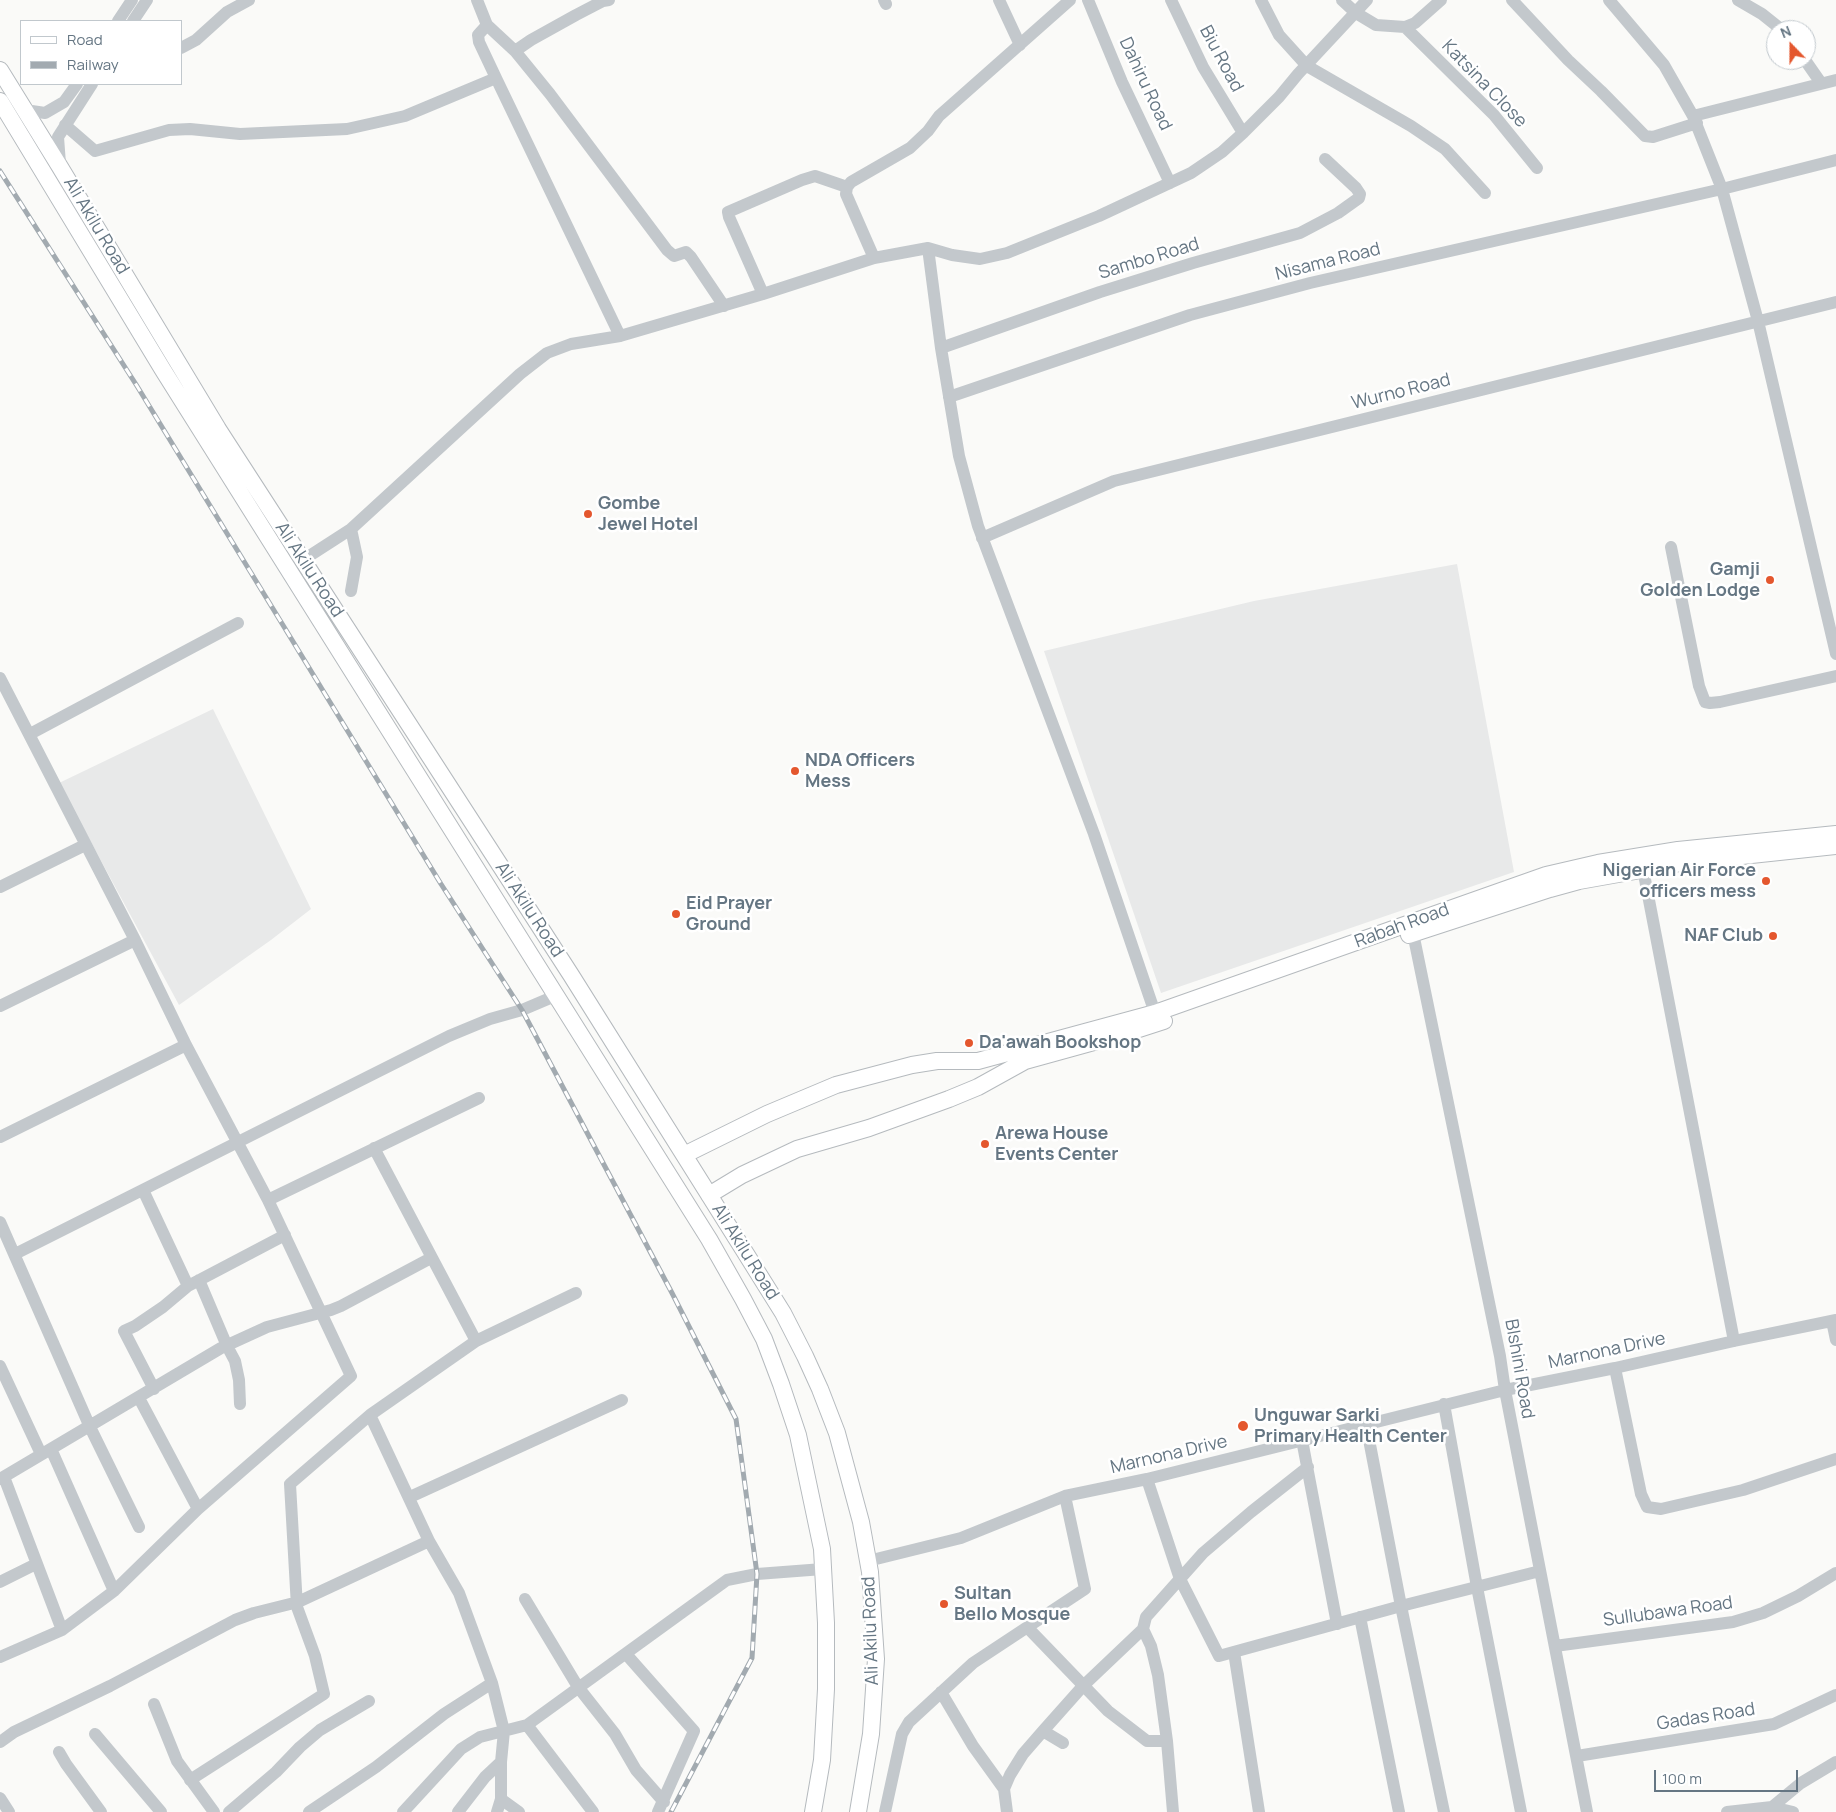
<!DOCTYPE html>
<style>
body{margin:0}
#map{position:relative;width:1836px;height:1812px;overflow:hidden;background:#fafaf8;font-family:Manrope,sans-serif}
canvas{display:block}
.legend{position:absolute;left:20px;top:20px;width:162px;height:65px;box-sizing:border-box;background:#fff;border:1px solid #c1c8cd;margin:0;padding:6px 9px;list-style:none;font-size:15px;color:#657683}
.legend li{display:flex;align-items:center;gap:10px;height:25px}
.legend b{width:25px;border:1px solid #c1c8cd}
.north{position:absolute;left:1766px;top:20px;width:50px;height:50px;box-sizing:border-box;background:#fff;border:1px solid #c1c8cd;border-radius:50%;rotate:338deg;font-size:14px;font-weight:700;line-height:20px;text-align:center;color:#657683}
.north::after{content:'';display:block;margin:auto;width:18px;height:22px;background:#e4572e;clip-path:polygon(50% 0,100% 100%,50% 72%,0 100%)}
.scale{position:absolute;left:1654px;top:1770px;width:144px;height:22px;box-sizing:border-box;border:2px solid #657683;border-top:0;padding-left:6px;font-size:15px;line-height:18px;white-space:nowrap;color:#657683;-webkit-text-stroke:4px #fff;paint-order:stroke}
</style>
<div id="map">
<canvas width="1836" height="1812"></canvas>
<ul class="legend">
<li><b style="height:6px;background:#fff"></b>Road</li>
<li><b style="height:6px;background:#a2aab0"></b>Railway</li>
</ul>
<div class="north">N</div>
<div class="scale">100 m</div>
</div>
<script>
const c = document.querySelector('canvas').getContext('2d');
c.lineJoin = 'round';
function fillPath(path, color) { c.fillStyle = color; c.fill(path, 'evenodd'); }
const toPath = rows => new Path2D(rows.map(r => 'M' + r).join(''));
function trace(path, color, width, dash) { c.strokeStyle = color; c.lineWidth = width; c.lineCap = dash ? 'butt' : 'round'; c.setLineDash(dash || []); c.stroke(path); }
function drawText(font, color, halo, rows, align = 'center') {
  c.font = font + ' Manrope,sans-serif'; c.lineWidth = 5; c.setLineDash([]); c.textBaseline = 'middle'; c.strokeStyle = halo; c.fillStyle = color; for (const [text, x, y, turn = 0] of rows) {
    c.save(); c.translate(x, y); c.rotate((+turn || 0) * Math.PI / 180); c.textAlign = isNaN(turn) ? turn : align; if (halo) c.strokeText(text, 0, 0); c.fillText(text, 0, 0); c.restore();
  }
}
fillPath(toPath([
 [1457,564,1514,872,1161,993,1044,651,1254,601],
 [213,709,311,909,271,940,179,1005,59,783]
]), '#e8e9e9');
const major = toPath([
 [0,70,60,167,218,429,571,975,743,1249,783,1313,805,1356,820,1389,837,1433,861,1522,870,1572,876,1659,871,1734,858,1812],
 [0,101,163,370,709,1239,743,1299,764,1339,781,1384,798,1435,822,1549,826,1623,826,1689,822,1760,813,1812],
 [1409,935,1550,889,1579,881,1686,862,1836,846],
 [684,1155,767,1114,836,1085,912,1065,937,1061,978,1061,1155,1013,1546,875,1598,863,1678,850,1836,834],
 [709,1195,742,1175,797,1149,869,1128,949,1099,978,1087,1025,1061,1130,1032,1164,1021]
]);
trace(major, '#b5babe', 18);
trace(toPath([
 [477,0,487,25,515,51,550,94,667,250,674,256,686,252,691,257,724,306],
 [884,0,886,4],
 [999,0,1020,45],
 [1088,0,1122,82,1170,183],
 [1171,0,1203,67,1243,133],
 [1261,0,1279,35,1307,66,1411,126,1445,149,1485,193],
 [1342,0,1356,13,1376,25,1405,27,1415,23,1441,0],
 [1512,0,1568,60,1601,91,1645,136,1653,137,1697,123],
 [1609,0,1664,65,1693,116,1722,189,1758,321,1836,654],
 [1738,0,1762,14,1782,30],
 [118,21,132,0],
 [133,21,147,0],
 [487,25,478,35,479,42,496,78],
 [1405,27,1494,115,1537,168],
 [181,48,196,40,227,12,249,0],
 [515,51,531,40,576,15,603,1,609,0],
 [1805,60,1821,83],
 [25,110,45,113,64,102,77,84],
 [1693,116,1836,80],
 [65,125,95,151,169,130,190,129,240,134,347,129,405,116,496,78,620,336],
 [60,164,58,137,92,84],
 [928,248,952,255,980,259,1007,253,1099,216,1191,173,1222,152,1243,133,1279,97,1298,74,1367,0],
 [874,258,846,194,847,187,851,182,910,148,928,131,939,116,1070,0],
 [763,294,729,217,728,212,802,180,815,176,847,187],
 [941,348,1100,292,1193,263,1300,233,1338,213,1359,198,1360,194,1356,188,1325,159],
 [949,397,1190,315,1310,283,1722,189,1836,160],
 [351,529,357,557,351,591],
 [982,538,1114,481,1836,302],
 [1671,547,1699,686,1705,702,1710,703,1720,702,1836,676],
 [303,560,351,529,520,374,547,353,571,344,620,336,763,294,874,258,928,248,941,348,959,456,978,526,1094,834,1155,1013],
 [0,678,135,940,186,1045,268,1200,351,1376,198,1509,114,1591,62,1630,0,1657],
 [30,734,238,623],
 [1643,869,1734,1341],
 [0,887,85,845],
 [1413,933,1500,1356,1505,1390,1587,1812],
 [0,1006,135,940],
 [0,1137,186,1045],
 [374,1148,476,1341],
 [143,1190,188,1286],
 [268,1200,479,1098],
 [0,1222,90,1427,139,1527],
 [15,1254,449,1036,490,1019,522,1010,555,996],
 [199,1280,227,1346,235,1361,239,1380,240,1404],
 [1832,1321,1836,1340],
 [0,1366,41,1454],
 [1615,1368,1641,1494,1647,1507,1661,1509,1743,1490,1836,1459],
 [154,1389,124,1331,135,1326,163,1307,188,1286,285,1235],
 [139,1398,198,1509],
 [1444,1404,1477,1587,1521,1812],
 [370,1415,429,1541,459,1593,492,1683,504,1731,501,1762,501,1799,497,1812],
 [1366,1424,1401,1606,1444,1812],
 [1302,1440,1337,1624],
 [51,1449,114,1591],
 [4,1477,62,1630],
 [0,1479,221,1348,267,1327,331,1310,341,1306,431,1258],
 [1147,1479,1180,1579,1219,1656,1401,1606,1540,1571],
 [1065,1496,1147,1479,1505,1390,1615,1368,1734,1341,1836,1320],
 [410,1497,622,1400],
 [868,1561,961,1538,1065,1496,1085,1589,973,1663,909,1722,902,1734,885,1812],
 [0,1582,36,1564],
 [525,1599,578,1687,615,1734,636,1770,664,1802],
 [1360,1617,1399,1812],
 [1027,1627,1108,1711,1147,1741,1167,1741],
 [1143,1629,1151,1646,1158,1675,1167,1741,1173,1812],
 [1555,1646,1733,1622,1763,1613,1798,1596,1836,1573],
 [1234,1652,1259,1812],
 [626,1654,694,1731,658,1812],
 [941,1692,973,1746,1004,1789],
 [154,1704,177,1761,214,1812],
 [527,1725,593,1812],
 [1043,1731,1063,1743],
 [95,1734,161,1812],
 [0,1742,14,1732,110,1686,235,1620,254,1613,298,1602,429,1541],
 [59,1752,66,1764,101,1812],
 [1577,1756,1774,1724,1836,1695],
 [190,1780,324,1694,315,1656,297,1607,290,1484,370,1415,476,1341,576,1293],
 [0,1798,9,1812],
 [501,1799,519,1812],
 [1772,1807,1801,1783,1836,1762],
 [229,1812,276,1772,300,1747,320,1730,369,1701],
 [309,1812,376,1767,444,1714,492,1683],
 [403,1812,461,1749,480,1737,527,1725,727,1580,757,1574,823,1569],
 [458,1812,485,1777,501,1762],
 [1007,1812,1004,1789,1010,1775,1023,1754,1043,1731,1083,1686,1143,1629,1146,1617,1203,1553,1251,1512,1308,1467],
 [1727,1812,1772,1807,1793,1812]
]), '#c3c8cc', 12);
trace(major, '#fff', 16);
const rail = toPath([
 [0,171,137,386,441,884,522,1010,672,1293,736,1419,757,1574,752,1658,671,1812]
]);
trace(rail, '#a2aab0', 5);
trace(rail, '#fff', 3, [9]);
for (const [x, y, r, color] of [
 [588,514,5,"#e4572e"],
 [1770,580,5,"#e4572e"],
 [795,771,5,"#e4572e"],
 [1766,881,5,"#e4572e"],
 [676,914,5,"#e4572e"],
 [1773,936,5,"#e4572e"],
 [969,1043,5,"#e4572e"],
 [985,1144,5,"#e4572e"],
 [1243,1426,6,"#e4572e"],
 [944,1604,5,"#e4572e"]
]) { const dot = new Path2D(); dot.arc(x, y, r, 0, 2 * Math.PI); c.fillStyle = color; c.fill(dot); trace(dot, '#fff', 2); }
drawText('18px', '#657683', '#fff', [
 ["Biu Road",1221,59,62],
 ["Dahiru Road",1145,84,65],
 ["Katsina Close",1484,84,46],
 ["Ali Akilu Road",96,226,59],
 ["Sambo Road",1149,259,-17],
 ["Nisama Road",1328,262,-14],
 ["Wurno Road",1401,392,-14],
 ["Ali Akilu Road",309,570,57],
 ["Ali Akilu Road",529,910,57],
 ["Rabah Road",1402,926,-20],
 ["Ali Akilu Road",745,1252,58],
 ["Marnona Drive",1607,1351,-12],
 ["BIshini Road",1519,1369,80],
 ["Marnona Drive",1169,1455,-13],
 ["Sullubawa Road",1668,1612,-8],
 ["Ali Akilu Road",871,1631,-92],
 ["Gadas Road",1706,1717,-9]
]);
drawText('bold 18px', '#657683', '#fff', [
 ["Gombe",598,504],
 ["Jewel Hotel",598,525],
 ["Gamji",1760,570,"right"],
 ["Golden Lodge",1760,591,"right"],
 ["NDA Officers",805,761],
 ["Mess",805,782],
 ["Nigerian Air Force",1756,871,"right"],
 ["officers mess",1756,892,"right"],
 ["Eid Prayer",686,904],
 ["Ground",686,925],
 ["NAF Club",1763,936,"right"],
 ["Da'awah Bookshop",979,1043],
 ["Arewa House",995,1134],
 ["Events Center",995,1155],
 ["Unguwar Sarki",1254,1416],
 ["Primary Health Center",1254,1437],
 ["Sultan",954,1594],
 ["Bello Mosque",954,1615]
], 'left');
</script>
